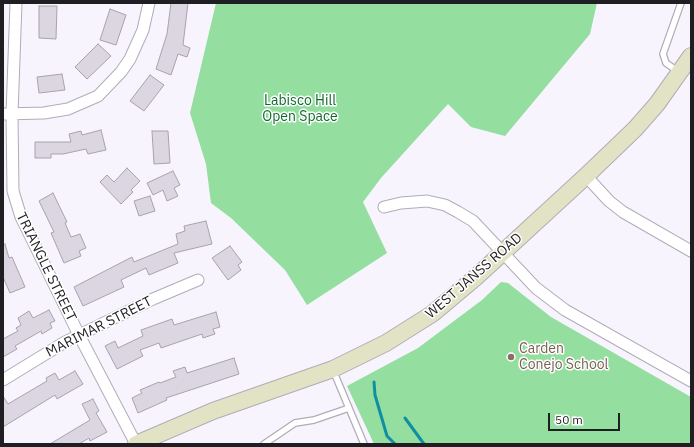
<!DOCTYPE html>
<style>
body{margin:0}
#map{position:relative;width:694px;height:447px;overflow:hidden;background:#f8f4fe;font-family:"IBM Plex Sans",sans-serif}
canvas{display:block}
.frame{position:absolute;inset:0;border:4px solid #1f1e22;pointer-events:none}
.scale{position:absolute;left:548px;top:413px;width:72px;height:18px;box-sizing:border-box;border:2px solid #1f1e22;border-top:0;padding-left:5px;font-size:12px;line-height:14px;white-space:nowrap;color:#1f1e22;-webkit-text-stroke:3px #fff;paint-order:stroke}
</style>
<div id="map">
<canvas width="694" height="447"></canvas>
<div class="frame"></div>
<div class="scale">50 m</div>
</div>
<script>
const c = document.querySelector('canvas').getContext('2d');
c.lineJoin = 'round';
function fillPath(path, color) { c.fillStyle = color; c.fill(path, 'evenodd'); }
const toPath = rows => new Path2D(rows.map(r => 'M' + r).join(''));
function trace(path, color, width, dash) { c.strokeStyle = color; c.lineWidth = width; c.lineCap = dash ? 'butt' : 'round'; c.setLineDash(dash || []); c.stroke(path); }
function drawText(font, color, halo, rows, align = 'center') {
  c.font = font + ' "IBM Plex Sans",sans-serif'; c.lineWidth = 3; c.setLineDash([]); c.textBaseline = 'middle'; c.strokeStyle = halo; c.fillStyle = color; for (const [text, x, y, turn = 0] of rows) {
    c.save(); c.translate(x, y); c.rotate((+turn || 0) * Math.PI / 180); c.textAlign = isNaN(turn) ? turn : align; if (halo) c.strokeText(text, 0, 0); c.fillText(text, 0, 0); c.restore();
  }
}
fillPath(toPath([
 [216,3,597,3,590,34,505,136,471,127,448,104,381,178,363,202,387,253,307,305,285,270,231,218,211,203,206,164,190,113],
 [501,282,508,283,551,317,691,397,691,444,374,444,347,386,418,348,482,300]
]), '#94de9f');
trace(toPath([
 [374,382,375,395,387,436,395,444],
 [405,418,424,444]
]), '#0f8fa4', 3);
const building = toPath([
 [171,3,188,3,183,45,190,48,187,57,178,54,171,75,156,69,167,34,171,3],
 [39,6,57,6,56,39,39,38,39,6],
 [110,9,126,15,116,45,100,40,110,9],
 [98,44,111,56,87,79,75,67,98,44],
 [62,74,65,90,39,93,37,77,62,74],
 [150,75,164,85,144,111,130,101,150,75],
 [101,130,106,150,88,154,86,149,63,154,51,154,51,158,35,158,35,142,71,142,69,134,81,131,82,135,101,130],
 [152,131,168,131,170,163,154,164,152,131],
 [127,168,140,181,131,190,133,192,121,204,100,182,107,175,114,182,127,168],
 [173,171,180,185,174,188,178,196,167,201,163,190,153,195,147,183,173,171],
 [53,193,67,222,65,223,71,237,80,234,86,248,79,251,81,256,64,263,51,233,54,232,39,201,53,193],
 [150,196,155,211,139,216,134,201,150,196],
 [206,221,212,244,174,253,178,263,149,275,146,268,121,280,124,287,83,306,74,287,132,257,134,262,178,244,176,234,185,231,184,226,206,221],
 [5,244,9,258,12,257,25,287,10,293,3,277,3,245,5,244],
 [230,246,242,262,238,265,241,270,228,280,212,258,230,246],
 [49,310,55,321,50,323,52,328,42,334,41,331,15,346,17,349,3,357,3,339,18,331,16,328,21,325,18,318,29,311,33,318,49,310],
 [216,312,220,327,213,329,215,334,203,338,202,334,161,348,159,343,140,350,143,356,117,369,105,346,115,341,118,348,143,336,141,330,172,319,174,325,216,312],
 [234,358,239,374,166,398,167,400,138,413,132,398,142,393,140,390,159,382,160,383,176,377,173,371,185,367,187,373,234,358],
 [75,371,83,384,57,399,55,395,3,427,3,396,8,404,47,381,46,378,55,373,59,380,75,371],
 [93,399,99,411,96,413,107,432,90,441,89,438,79,444,50,444,90,420,82,404,93,399]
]);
fillPath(building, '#dbd6e1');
trace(building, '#a7a2ad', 1);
const lane = toPath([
 [679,72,666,63,663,54,681,3],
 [333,370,364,444],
 [264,444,295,423,314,420,349,408]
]);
const street = toPath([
 [16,3,12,114,13,191,21,217,79,335,136,444],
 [3,114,44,113,68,109,98,96,121,72,130,59,143,30,149,3],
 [586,176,609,201,623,212,691,251],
 [384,207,401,203,427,201,445,205,458,212,473,221,536,288,565,310,691,381],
 [3,380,65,342,153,299,198,280]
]);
const secondary = toPath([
 [136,444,213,411,333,369,386,343,432,314,475,278,586,176,635,129,657,104,691,56]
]);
trace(lane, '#b1acb8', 8);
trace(street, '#b1acb8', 13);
trace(secondary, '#b1acb8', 18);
trace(lane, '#fff', 5.5);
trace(street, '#fff', 11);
trace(secondary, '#e2e2c4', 16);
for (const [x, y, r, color] of [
 [511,357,4,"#8d6e63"]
]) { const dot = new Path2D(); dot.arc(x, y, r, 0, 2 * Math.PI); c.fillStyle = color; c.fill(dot); trace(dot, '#fff', 1.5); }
drawText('14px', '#0d6a2b', '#fff', [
 ["Labisco Hill",300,101],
 ["Open Space",300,117]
]);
drawText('14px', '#1f1e22', '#fff', [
 ["TRIANGLE STREET",46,267,64],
 ["WEST JANSS ROAD",474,276,-41],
 ["MARIMAR STREET",99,327,-27]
]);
drawText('14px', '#785e54', '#fff', [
 ["Carden",519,349],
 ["Conejo School",519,365]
], 'left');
</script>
